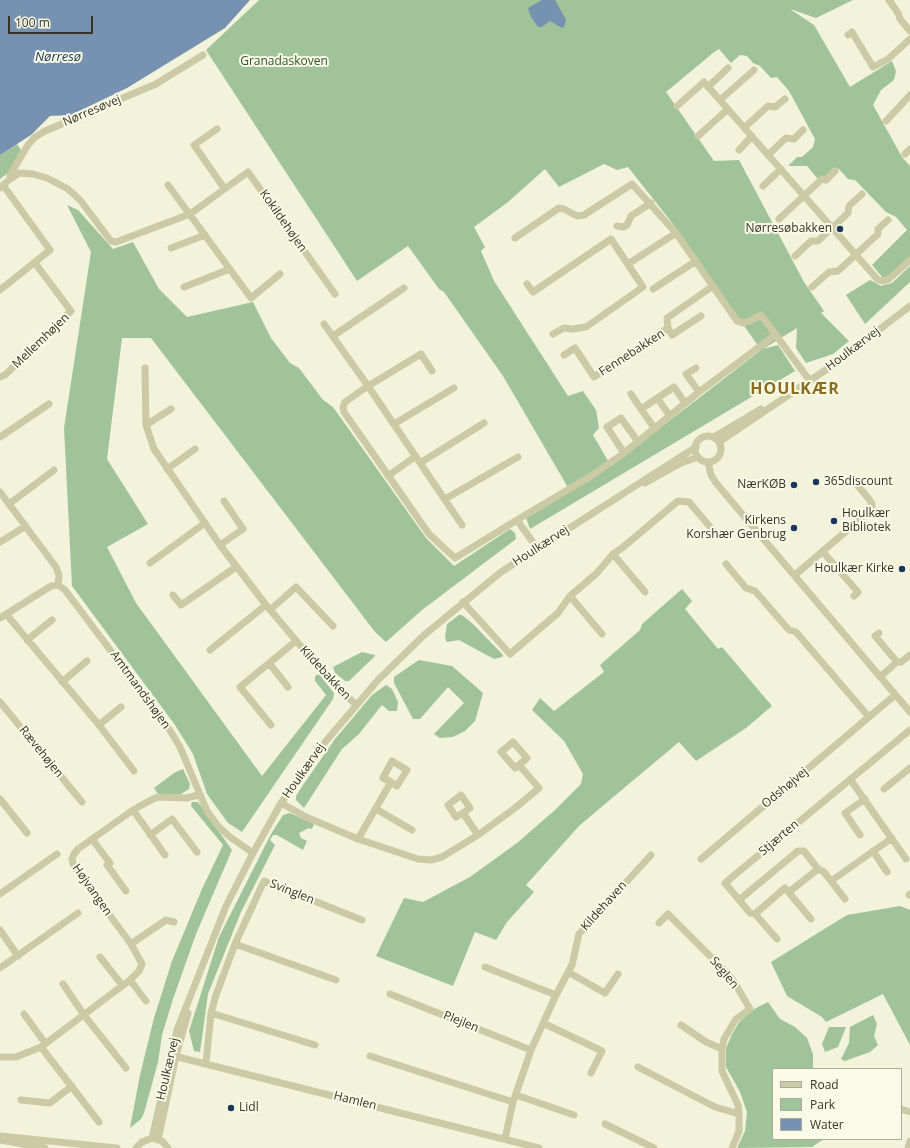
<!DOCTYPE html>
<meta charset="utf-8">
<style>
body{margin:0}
#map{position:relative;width:910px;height:1148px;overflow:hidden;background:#f2f3da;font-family:"Open Sans",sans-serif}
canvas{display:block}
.legend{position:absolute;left:772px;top:1068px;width:130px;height:72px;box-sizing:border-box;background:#f9fae7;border:1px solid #abab9a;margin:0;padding:5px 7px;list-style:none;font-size:12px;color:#373427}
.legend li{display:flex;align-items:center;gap:8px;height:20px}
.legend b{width:20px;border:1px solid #abab9a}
.scale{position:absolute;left:8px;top:16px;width:85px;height:18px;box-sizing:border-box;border:2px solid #373427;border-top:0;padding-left:5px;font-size:12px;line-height:14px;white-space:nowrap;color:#373427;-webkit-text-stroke:3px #f9fae7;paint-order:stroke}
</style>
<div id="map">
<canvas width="910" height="1148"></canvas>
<ul class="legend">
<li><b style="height:5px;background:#cbcaa5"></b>Road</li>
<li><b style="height:11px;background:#a0c399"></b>Park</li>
<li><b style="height:11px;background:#7791b1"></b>Water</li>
</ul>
<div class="scale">100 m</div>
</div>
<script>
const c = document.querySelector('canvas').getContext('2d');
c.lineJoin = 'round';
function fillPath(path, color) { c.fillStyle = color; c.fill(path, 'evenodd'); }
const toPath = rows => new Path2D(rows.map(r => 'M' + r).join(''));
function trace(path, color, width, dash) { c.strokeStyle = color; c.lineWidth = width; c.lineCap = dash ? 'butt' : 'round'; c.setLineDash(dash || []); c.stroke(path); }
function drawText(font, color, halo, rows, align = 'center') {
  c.font = font + ' "Open Sans",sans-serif'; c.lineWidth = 4; c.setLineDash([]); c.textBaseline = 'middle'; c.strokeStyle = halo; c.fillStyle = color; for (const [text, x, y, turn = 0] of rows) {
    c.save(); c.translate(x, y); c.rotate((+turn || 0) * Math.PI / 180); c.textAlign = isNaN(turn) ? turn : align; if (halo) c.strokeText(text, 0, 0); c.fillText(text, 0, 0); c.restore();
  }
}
fillPath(toPath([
 [259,0,853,0,816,18,790,9,814,25,850,87,892,61,896,71,894,80,881,90,873,105,902,157,910,166,910,257,891,275,883,278,872,265,907,230,896,217,886,212,855,180,848,179,839,169,833,168,824,178,818,179,807,166,788,166,797,157,802,157,813,147,815,139,789,91,777,77,771,78,760,66,753,63,747,56,740,55,731,63,719,49,713,53,666,92,714,161,739,160,804,282,824,311,821,313,849,341,833,354,806,363,796,348,797,328,763,349,778,345,795,371,530,529,526,518,570,491,503,376,444,292,439,289,408,246,357,281,206,50],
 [604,164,617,170,628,167,673,224,761,350,611,466,593,435,599,428,596,410,583,391,568,396,494,281,481,251,485,247,474,227,508,202,545,169,559,187],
 [17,144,21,150,8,173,0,179,0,155],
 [67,205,78,210,113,249,133,242,159,289,187,317,253,302,271,338,290,363,299,368,323,400,333,407,426,538,454,566,510,529,515,533,516,539,422,610,386,642,375,632,151,338,122,338,107,459,148,524,107,547,136,603,262,776,326,695,315,681,315,676,319,674,334,693,333,699,242,832,228,823,207,794,193,754,175,725,72,586,64,428,91,252],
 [910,266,910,282,865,324,846,295,870,280,881,286,892,283],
 [682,589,692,601,685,609,718,649,722,647,772,706,746,728,696,761,679,742,599,809,579,826,526,885,534,892,507,922,496,940,475,932,453,986,376,956,404,898,423,902,470,877,517,843,555,810,581,784,583,774,564,741,532,710,540,698,554,711,604,672,600,665,640,630,642,624],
 [459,615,462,615,473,624,503,655,502,657,494,659,459,640,447,642,445,638,447,624],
 [362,652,375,655,375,656,349,681,345,681,335,673,333,667],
 [419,660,452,666,483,693,475,721,465,731,453,737,440,738,434,734,464,703,448,687,420,719,413,719,394,683,394,677],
 [386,685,392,689,398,702,397,711,389,711,382,705,359,734,342,749,304,808,296,800,296,796,303,785,335,739,372,695],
 [183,769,190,784,189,789,181,794,158,794,154,788,174,773],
 [192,802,198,802,232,850,196,934,173,999,162,1035,158,1062,144,1113,141,1119,130,1128,140,1075,154,1018,172,961,202,889,223,845,191,806],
 [290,813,314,824,312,829,309,828,299,833,301,838,307,841,303,850,277,835,273,835,270,840,275,845,241,912,208,994,200,1052,194,1051,189,1031,219,937,271,834,283,815],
 [900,906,910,910,910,1045,883,994,826,1022,822,1017,787,996,771,962,847,915],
 [768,1002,780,1019,795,1027,807,1038,813,1054,813,1069,773,1069,773,1139,824,1139,812,1147,737,1148,745,1131,747,1112,740,1092,726,1067,726,1048,732,1034,740,1021,756,1008],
 [873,1015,877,1024,874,1036,878,1045,870,1052,845,1061,841,1059,849,1043,850,1027],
 [829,1027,846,1027,838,1047,825,1052,822,1044]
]), '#a0c399');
fillPath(toPath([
 [0,0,250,0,225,28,127,88,71,115,50,116,31,135,0,155],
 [542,0,555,0,566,20,564,27,562,28,550,21,542,27,538,27,531,17,528,8]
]), '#7791b1');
trace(toPath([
 [889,0,898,13,900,19,910,31],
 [848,35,852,32,873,67,888,59,910,39],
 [708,87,728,68],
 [720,100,754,70],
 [677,106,704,82,878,280,884,281,889,279,910,260],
 [886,121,910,95],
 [744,128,768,106,775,107,785,99],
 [217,129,194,145,224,188],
 [698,136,728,109],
 [739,150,752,136],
 [905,154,910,149],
 [768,155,786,138,794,139,803,130],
 [10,179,19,173,33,174,47,178,68,189,80,200,111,241,116,242,190,214,248,172,335,294],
 [168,185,251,298,280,274],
 [763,186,781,169],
 [0,188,10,179,10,175,28,145,35,137,45,131,156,84,203,55],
 [779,219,822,179,826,180,835,171],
 [617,226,623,227,627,225,631,216,651,203],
 [515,238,559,208,564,209,577,216,584,215,632,184,676,233,737,321,743,323,750,321,761,315,810,381],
 [171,248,205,235],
 [795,256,811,241,818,241,848,213,849,206,862,194],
 [628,264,676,233],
 [527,284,533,292,611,239,643,287,586,327,572,329,564,328,553,334],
 [184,287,230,269],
 [812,287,829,272,838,271,878,234,878,229,888,220],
 [653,289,696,261],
 [0,290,50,250,3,185],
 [324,324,368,386,345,402,343,407,344,412,429,534,455,558,517,520,537,548],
 [668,328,672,335,701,316],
 [333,336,404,288],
 [564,355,575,348,594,377,668,328,667,318,713,286],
 [145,368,146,425,154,449,220,545,266,605,326,676,356,705],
 [696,368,686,374,699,392],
 [432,371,421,354,368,386,462,525],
 [0,377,5,375,71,311,35,263],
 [631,394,641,409],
 [657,398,670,416],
 [394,424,454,388],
 [146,425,171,409],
 [655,429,641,409,674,387,685,403],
 '695 449a13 13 0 1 1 26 0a13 13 0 1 1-26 0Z',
 [0,437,49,404],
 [714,437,761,409],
 [719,442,830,367,910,306],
 [624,453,607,427,621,418,638,442],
 [708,462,711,475,716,483,910,712],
 [420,463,484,423],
 [167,469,195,449],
 [388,476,416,456],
 [645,483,681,463,698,457],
 [0,492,56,567,59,575,58,585],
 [445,499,518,457],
 [9,504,54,470],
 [517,520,591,476,624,453,699,392,775,335],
 [0,542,26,526],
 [220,545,243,529,224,501],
 [823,552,858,592,854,596],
 [613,554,645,592],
 [150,563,205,523],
 [726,564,746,588,755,591,789,630,796,632,869,717],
 [795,575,872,509,872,504,869,499,853,480],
 [173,595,181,605,236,567],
 [570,596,602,634],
 [463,602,510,654,558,613,570,596,597,573,613,554,622,548,678,501,689,502,717,535],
 [270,610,296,587,333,626],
 [6,614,99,725,134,771],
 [0,618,51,586,58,585,65,590,166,724,180,747,207,811,218,826,230,837,253,853],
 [879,633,875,636,897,662,880,677],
 [27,640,52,620],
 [210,650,266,605],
 [897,662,901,662,910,655],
 [269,663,288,687],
 [62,682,87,661],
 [0,702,82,802],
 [99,725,121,707],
 [271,725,240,687,296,641],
 [850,779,906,859],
 [884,789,910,768],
 [0,799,27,833],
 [281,803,306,817,358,839,418,859,431,860,442,857,478,835,515,808,539,788,519,765,515,768,501,752,513,742,527,758,519,765],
 [376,809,412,830],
 [133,810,165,855],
 [463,813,456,817,448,805,461,795,470,808,463,813,478,835],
 [150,835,172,819,197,852],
 [860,835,845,813,865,799],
 [92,839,110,863,107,865,126,891],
 [358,839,391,782,397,786,407,770,392,761,383,778,391,782],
 [873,851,887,872],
 [701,859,895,695],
 [831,881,892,838],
 [789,892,818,869],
 [0,894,57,854],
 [909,895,910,894],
 [739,900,798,851,804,851,818,869,824,872,845,899],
 [755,914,785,888,811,919],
 [659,923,668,914,724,970,733,980,750,1009,736,1019,724,1039,722,1049,722,1071,738,1105,739,1114,739,1131,732,1148],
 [0,930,18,956],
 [777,939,755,914,750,913,725,883,910,730],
 [131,944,166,920,174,922],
 [235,944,336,980],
 [100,957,122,985],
 [485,967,556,995],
 [0,968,78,913],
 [568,972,605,993,618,974],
 [130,980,146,1001],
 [63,984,84,1015,126,1068],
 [390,994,531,1050],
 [211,1013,315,1045],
 [24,1014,45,1043],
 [543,1023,602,1051,591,1073],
 [681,1025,706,1042,722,1049],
 [41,1047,99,1122],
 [170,1055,539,1148],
 [370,1056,513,1102],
 [0,1057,16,1057,41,1047,130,980,139,971,142,964,131,944,74,867,72,859,74,854,78,849,133,810,151,800,158,797,186,798,199,795],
 [206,1063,211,1013,216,995,235,944,264,881,362,920],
 [638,1067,715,1107,739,1114],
 [516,1095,574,1115],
 [21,1100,50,1103,72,1086],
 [901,1109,910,1112],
 [605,1124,654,1148],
 [0,1136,117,1148],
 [152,1138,177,1030,226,906,253,853,281,803,326,741,378,680,423,636,501,572,696,447],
 [505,1139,513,1102,531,1050,556,995,572,965,579,934,651,855],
 [0,1140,45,1148],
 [158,1140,176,1056,188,1013],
 [136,1148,142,1142,152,1138,162,1141,168,1148],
 [908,1148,910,1141]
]), '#cbcaa5', 7);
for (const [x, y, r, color] of [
 [840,229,4,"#1a365a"],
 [816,482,4,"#1a365a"],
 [794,485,4,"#1a365a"],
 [834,521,4,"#1a365a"],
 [794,528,4,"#1a365a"],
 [902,569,4,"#1a365a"],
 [231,1108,4,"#1a365a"]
]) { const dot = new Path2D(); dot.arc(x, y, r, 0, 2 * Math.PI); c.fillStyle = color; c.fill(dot); trace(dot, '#f9fae7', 1.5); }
drawText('12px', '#2f5629', '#f9fae7', [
 ["Granadaskoven",284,62]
]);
drawText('12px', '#373427', '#f9fae7', [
 ["Nørresøvej",92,111,-23],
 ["Kokildehøjen",283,221,55],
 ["Mellemhøjen",41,341,-44],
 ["Houlkærvej",853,349,-37],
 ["Fennebakken",632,353,-33],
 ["Houlkærvej",541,546,-33],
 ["Kildebakken",325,673,47],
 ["Amtmandshøjen",140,690,54],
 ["Rævehøjen",41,752,51],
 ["Houlkærvej",304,771,-55],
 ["Odshøjvej",785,788,-40],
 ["Stjærten",779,838,-40],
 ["Højvangen",92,890,55],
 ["Svinglen",292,892,22],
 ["Kildehaven",604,906,-48],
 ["Seglen",724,973,50],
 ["Plejlen",461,1022,22],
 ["Houlkærvej",168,1069,-77],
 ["Hamlen",355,1101,14]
]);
drawText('12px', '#373427', '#f9fae7', [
 ["Nørresøbakken",832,229],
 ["365discount",824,482,"left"],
 ["NærKØB",786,485],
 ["Houlkær",842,514,"left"],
 ["Bibliotek",842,528,"left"],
 ["Kirkens",786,521],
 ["Korshær Genbrug",786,535],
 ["Houlkær Kirke",894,569],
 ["Lidl",239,1108,"left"]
], 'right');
drawText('italic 13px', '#1a365a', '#f9fae7', [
 ["Nørresø",58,57]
]);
c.letterSpacing = '1px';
drawText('bold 16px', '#8a6e1c', '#f9fae7', [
 ["HOULKÆR",795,389]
]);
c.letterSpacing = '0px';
</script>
